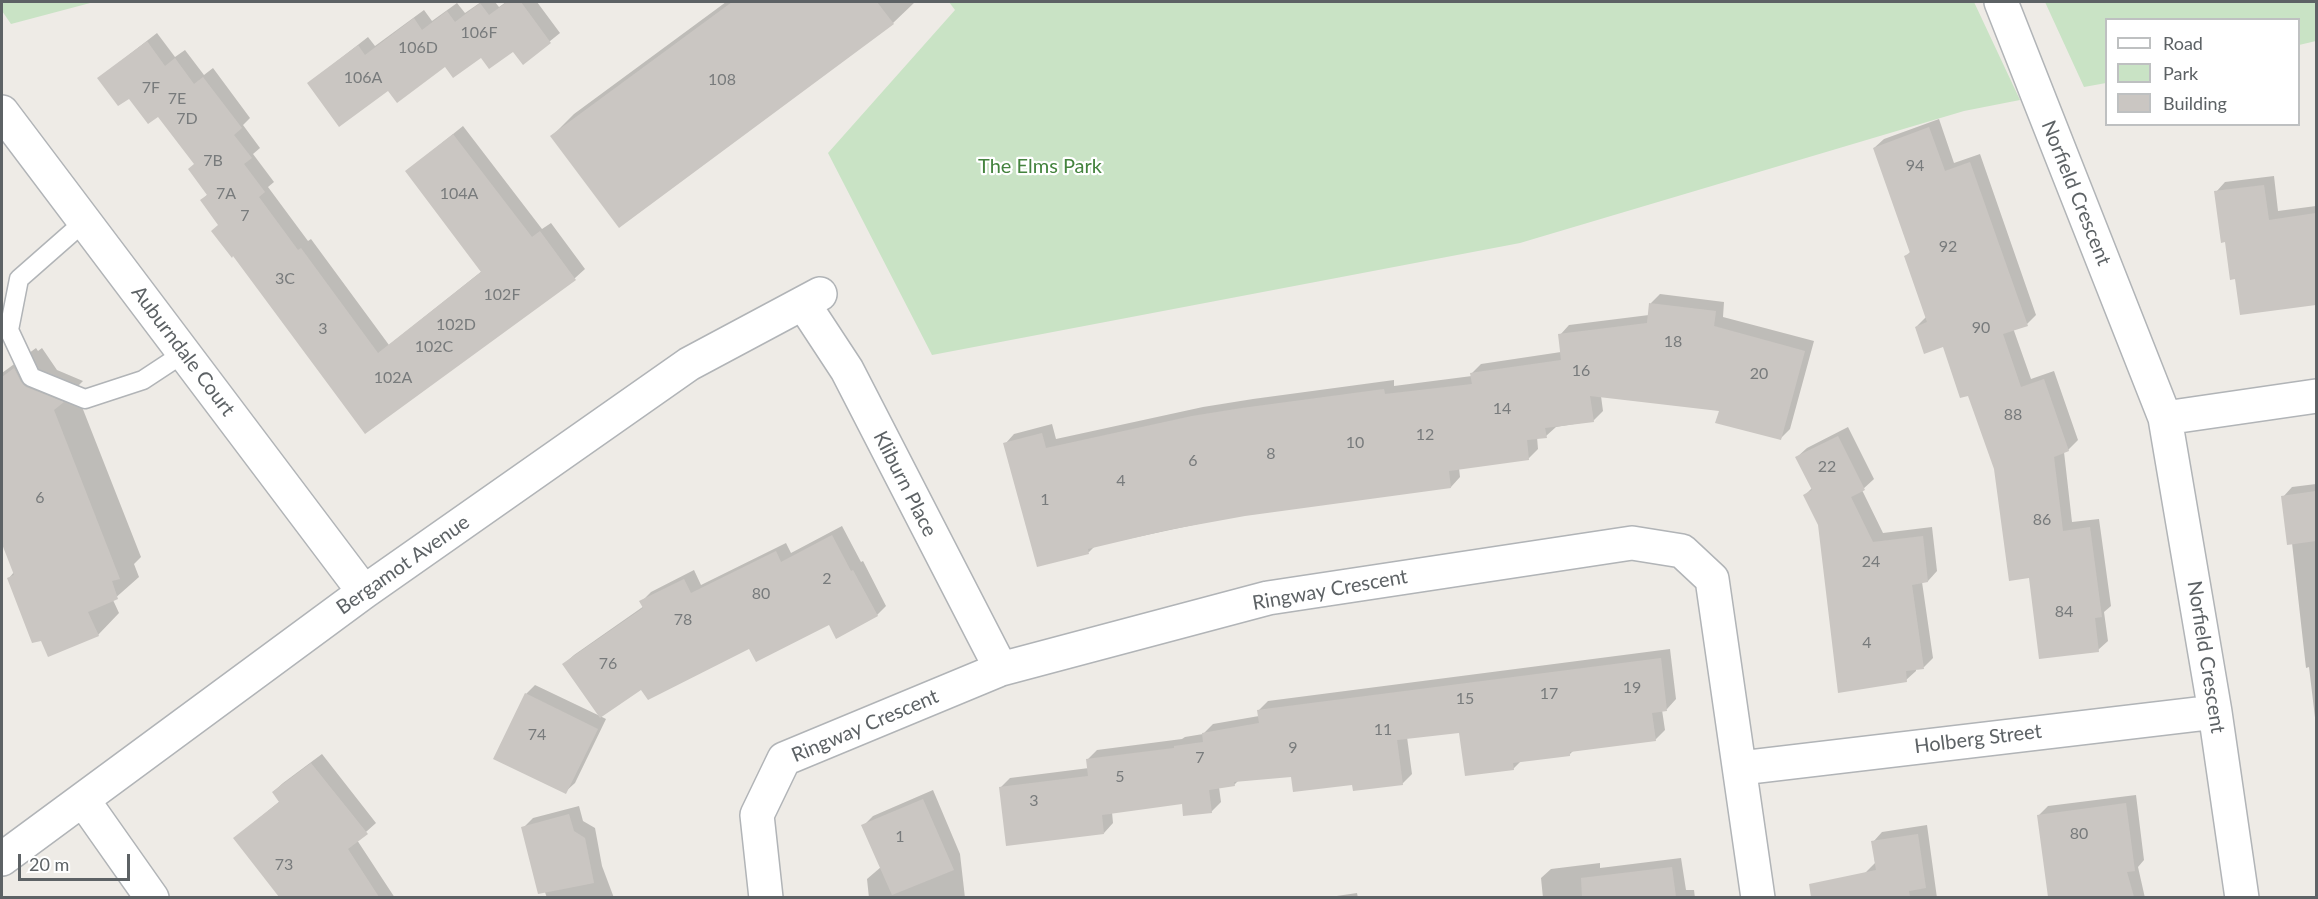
<!DOCTYPE html>
<style>
body{margin:0}
#map{position:relative;width:2318px;height:899px;overflow:hidden;background:#eeebe6;font-family:Lato,sans-serif}
canvas{display:block}
.frame{position:absolute;inset:0;border:3px solid #5d6265;pointer-events:none}
.legend{position:absolute;left:2105px;top:18px;width:195px;height:108px;box-sizing:border-box;background:#fff;border:2px solid #bec0c1;margin:0;padding:8px 10px;list-style:none;font-size:18px;color:#5d6265}
.legend li{display:flex;align-items:center;gap:12px;height:30px}
.legend b{width:30px;border:2px solid #bec0c1}
.scale{position:absolute;left:18px;top:854px;width:112px;height:27px;box-sizing:border-box;border:3px solid #5d6265;border-top:0;padding-left:8px;font-size:18px;line-height:21px;white-space:nowrap;color:#5d6265;-webkit-text-stroke:4px #fff;paint-order:stroke}
</style>
<div id="map">
<canvas width="2318" height="899"></canvas>
<div class="frame"></div>
<ul class="legend">
<li><b style="height:8px;background:#fff"></b>Road</li>
<li><b style="height:16px;background:#c9e3c5"></b>Park</li>
<li><b style="height:16px;background:#cac6c2"></b>Building</li>
</ul>
<div class="scale">20 m</div>
</div>
<script>
const c = document.querySelector('canvas').getContext('2d');
c.lineJoin = 'round';
function fillPath(path, color) { c.fillStyle = color; c.fill(path, 'evenodd'); }
const toPath = rows => new Path2D(rows.map(r => 'M' + r).join(''));
function trace(path, color, width, dash) { c.strokeStyle = color; c.lineWidth = width; c.lineCap = dash ? 'butt' : 'round'; c.setLineDash(dash || []); c.stroke(path); }
function drawText(font, color, halo, rows, align = 'center') {
  c.font = font + ' Lato,sans-serif'; c.lineWidth = 4.5; c.setLineDash([]); c.textBaseline = 'middle'; c.strokeStyle = halo; c.fillStyle = color; for (const [text, x, y, turn = 0] of rows) {
    c.save(); c.translate(x, y); c.rotate((+turn || 0) * Math.PI / 180); c.textAlign = isNaN(turn) ? turn : align; if (halo) c.strokeText(text, 0, 0); c.fillText(text, 0, 0); c.restore();
  }
}
fillPath(toPath([
 [2,2,94,2,11,24,2,11],
 [949,2,1974,2,2020,100,1964,111,1520,243,932,355,828,153,955,10],
 [2045,2,2316,2,2316,41,2299,45,2298,20,2106,20,2106,83,2084,87]
]), '#c9e3c5');
fillPath(toPath([
 [481,2,495,2,499,7,506,2,537,2,560,33,523,63,513,50,445,65,389,89,309,83,368,37,375,46,424,10,432,21,457,3,465,13],
 [726,2,915,2,893,23,552,136,574,114],
 [157,33,175,57,185,50,204,75,213,68,250,118,243,125,260,148,253,154,274,182,268,187,308,241,311,239,389,345,482,271,407,171,463,126,542,229,551,223,585,269,575,278,366,432,202,200,208,194,195,163,159,115,99,78],
 [1939,119,1954,163,1980,154,2036,315,2027,324,2013,328,2031,379,2054,371,2078,440,2068,450,2064,452,2072,522,2099,519,2111,606,2104,612,2108,641,2098,650,1995,469,1968,394,1944,345,1916,327,1926,317,1906,256,1911,251,1874,148,1884,139],
 [2274,176,2278,211,2316,206,2316,303,2241,313,2237,277,2216,192,2225,182],
 [1660,294,1724,302,1723,317,1814,341,1790,429,1781,438,1720,410,1601,396,1603,411,1593,421,1556,427,1546,436,1537,437,1538,449,1528,459,1459,468,1460,477,1451,487,1245,514,1095,546,1089,552,1038,565,1005,444,1014,434,1052,424,1056,439,1203,407,1253,399,1394,380,1394,386,1472,376,1472,373,1481,364,1561,352,1560,335,1569,325,1649,315,1651,303],
 [36,348,38,351,42,348,57,370,83,381,75,389,141,557,134,564,139,577,113,600,119,613,98,635,9,578,14,572,2,540,2,373],
 [1848,427,1874,479,1862,490,1883,533,1932,527,1937,571,1928,581,1922,582,1933,658,1924,667,1916,668,1916,671,1906,680,1805,495,1813,487,1797,457,1807,448],
 [2316,484,2316,726,2309,667,2306,668,2292,543,2283,497,2292,487],
 [842,526,861,562,863,561,886,606,877,615,829,623,750,647,642,688,600,716,606,719,575,783,565,792,526,694,535,685,600,716,564,664,574,655,644,606,641,602,651,592,694,570,701,585,786,543,791,553],
 [1670,649,1676,699,1667,709,1662,710,1665,730,1655,740,1574,750,1570,754,1522,760,1513,769,1460,731,1407,737,1412,774,1402,784,1354,784,1292,776,1238,781,1234,785,1219,787,1221,802,1211,812,1183,803,1112,812,1113,823,1104,833,1001,787,1010,778,1089,768,1088,759,1097,750,1182,739,1185,737,1203,734,1213,724,1259,716,1259,710,1268,701],
 [322,754,376,823,357,840,395,898,281,898,235,838,280,801,273,792,283,783],
 [933,790,960,854,965,898,869,898,867,879,881,867,863,826,873,816],
 [2136,795,2144,860,2138,867,2145,898,2050,898,2038,816,2048,806],
 [579,806,583,821,595,828,602,866,614,898,547,898,523,828,533,818],
 [1927,825,1937,898,1869,898,1865,873,1875,863,1873,842,1882,832],
 [1681,858,1686,890,1694,890,1695,898,1543,898,1541,878,1551,869,1600,863,1600,868],
 [1357,893,1358,898,1323,898]
]), '#0003');
fillPath(toPath([
 [507,2,521,2,551,43,523,65,513,52,489,69,481,58,453,78,445,67,397,103,388,91,339,127,307,83,358,45,365,55,414,18,422,30,447,11,455,22,480,3,489,15],
 [732,2,877,2,894,24,619,228,550,136],
 [147,41,165,66,175,58,194,84,203,77,242,128,234,135,252,158,244,164,265,192,259,197,298,250,301,248,378,353,481,272,405,171,453,134,532,237,540,231,576,280,365,434,233,256,232,258,211,231,218,225,200,200,207,195,188,169,194,164,158,117,148,124,129,99,118,106,97,78],
 [1929,127,1945,171,1970,162,2028,326,2003,334,2021,387,2044,379,2069,451,2054,457,2063,531,2090,527,2102,617,2095,618,2099,652,2039,659,2029,578,2009,581,1994,469,1968,396,1960,398,1943,347,1924,354,1915,327,1927,322,1904,256,1910,253,1873,148],
 [2264,185,2269,220,2316,213,2316,305,2240,315,2235,279,2230,280,2225,242,2221,243,2214,191],
 [1649,303,1716,311,1714,326,1805,351,1781,440,1715,423,1719,411,1590,396,1594,422,1545,428,1547,438,1527,440,1529,460,1449,471,1451,488,1245,516,1168,530,1088,549,1089,554,1037,567,1003,443,1042,433,1046,448,1192,416,1242,408,1384,389,1385,394,1472,384,1470,373,1561,360,1558,334,1647,323],
 [14,368,21,382,26,387,64,402,54,410,120,579,112,581,118,599,88,612,99,636,48,657,41,641,32,643,7,578,14,575,2,544,2,377],
 [1838,436,1865,490,1851,497,1873,542,1923,536,1928,582,1912,585,1924,669,1906,671,1907,682,1838,693,1818,525,1803,495,1812,490,1795,457],
 [2316,491,2316,541,2287,545,2281,496],
 [832,535,851,571,853,570,878,616,836,639,829,625,756,662,749,649,648,700,641,690,600,718,562,664,643,608,639,601,684,579,691,593,776,551,781,562],
 [1661,658,1667,711,1652,713,1656,741,1570,752,1570,756,1513,763,1514,770,1465,776,1459,733,1397,740,1403,785,1353,791,1352,785,1293,792,1291,777,1234,782,1235,786,1209,790,1212,813,1183,816,1182,804,1102,815,1104,834,1006,846,999,787,1088,776,1086,759,1174,748,1174,746,1203,742,1202,733,1259,723,1257,710],
 [525,693,598,729,566,794,493,759],
 [311,763,368,834,348,849,379,897,279,897,233,838,279,802,272,792],
 [923,799,954,870,892,895,861,825],
 [2126,803,2135,871,2127,872,2134,897,2048,897,2037,815],
 [569,814,574,831,585,838,594,883,538,894,521,827],
 [1918,834,1926,888,1909,891,1910,897,1811,897,1809,884,1876,870,1871,841],
 [1672,867,1676,897,1582,897,1581,878]
]), '#cac6c2');
const lane = toPath([
 [85,221,19,279,9,330,31,377,85,399,143,380,184,353]
]);
const street = toPath([
 [2001,2,2165,418,2215,712,2242,898],
 [2,112,364,592],
 [803,303,847,370,1001,669],
 [2165,418,2316,396],
 [1741,768,2215,712],
 [83,800,152,898],
 [2,859,364,592,689,364,820,294],
 [766,898,757,815,784,759,1001,669,1268,598,1632,543,1682,551,1712,579,1758,898]
]);
trace(lane, '#b1b4b7', 21);
trace(street, '#b1b4b7', 36);
trace(lane, '#fff', 18);
trace(street, '#fff', 33);
drawText('16px', '#787b7c', null, [
 ["106F",479,33],
 ["106D",418,48],
 ["106A",363,78],
 ["108",722,80],
 ["7F",151,88],
 ["7E",177,99],
 ["7D",187,119],
 ["7B",213,161],
 ["94",1915,166],
 ["7A",226,194],
 ["104A",459,194],
 ["7",245,216],
 ["92",1948,247],
 ["3C",285,279],
 ["102F",502,295],
 ["102D",456,325],
 ["90",1981,328],
 ["3",323,329],
 ["18",1673,342],
 ["102C",434,347],
 ["16",1581,371],
 ["20",1759,374],
 ["102A",393,378],
 ["14",1502,409],
 ["88",2013,415],
 ["12",1425,435],
 ["10",1355,443],
 ["8",1271,454],
 ["6",1193,461],
 ["22",1827,467],
 ["4",1121,481],
 ["6",40,498],
 ["1",1045,500],
 ["86",2042,520],
 ["24",1871,562],
 ["2",827,579],
 ["80",761,594],
 ["84",2064,612],
 ["78",683,620],
 ["4",1867,643],
 ["76",608,664],
 ["19",1632,688],
 ["17",1549,694],
 ["15",1465,699],
 ["11",1383,730],
 ["74",537,735],
 ["9",1293,748],
 ["7",1200,758],
 ["5",1120,777],
 ["3",1034,801],
 ["80",2079,834],
 ["1",900,837],
 ["73",284,865]
]);
drawText('20px', '#44833e', '#fff', [
 ["The Elms Park",1040,167]
]);
drawText('20px', '#5d6265', '#fff', [
 ["Norfield Crescent",2076,193,68],
 ["Auburndale Court",183,351,53],
 ["Kliburn Place",905,484,63],
 ["Bergamot Avenue",403,565,-35],
 ["Ringway Crescent",1330,590,-10],
 ["Norfield Crescent",2206,657,81],
 ["Ringway Crescent",865,726,-23],
 ["Holberg Street",1978,739,-7]
]);
</script>
